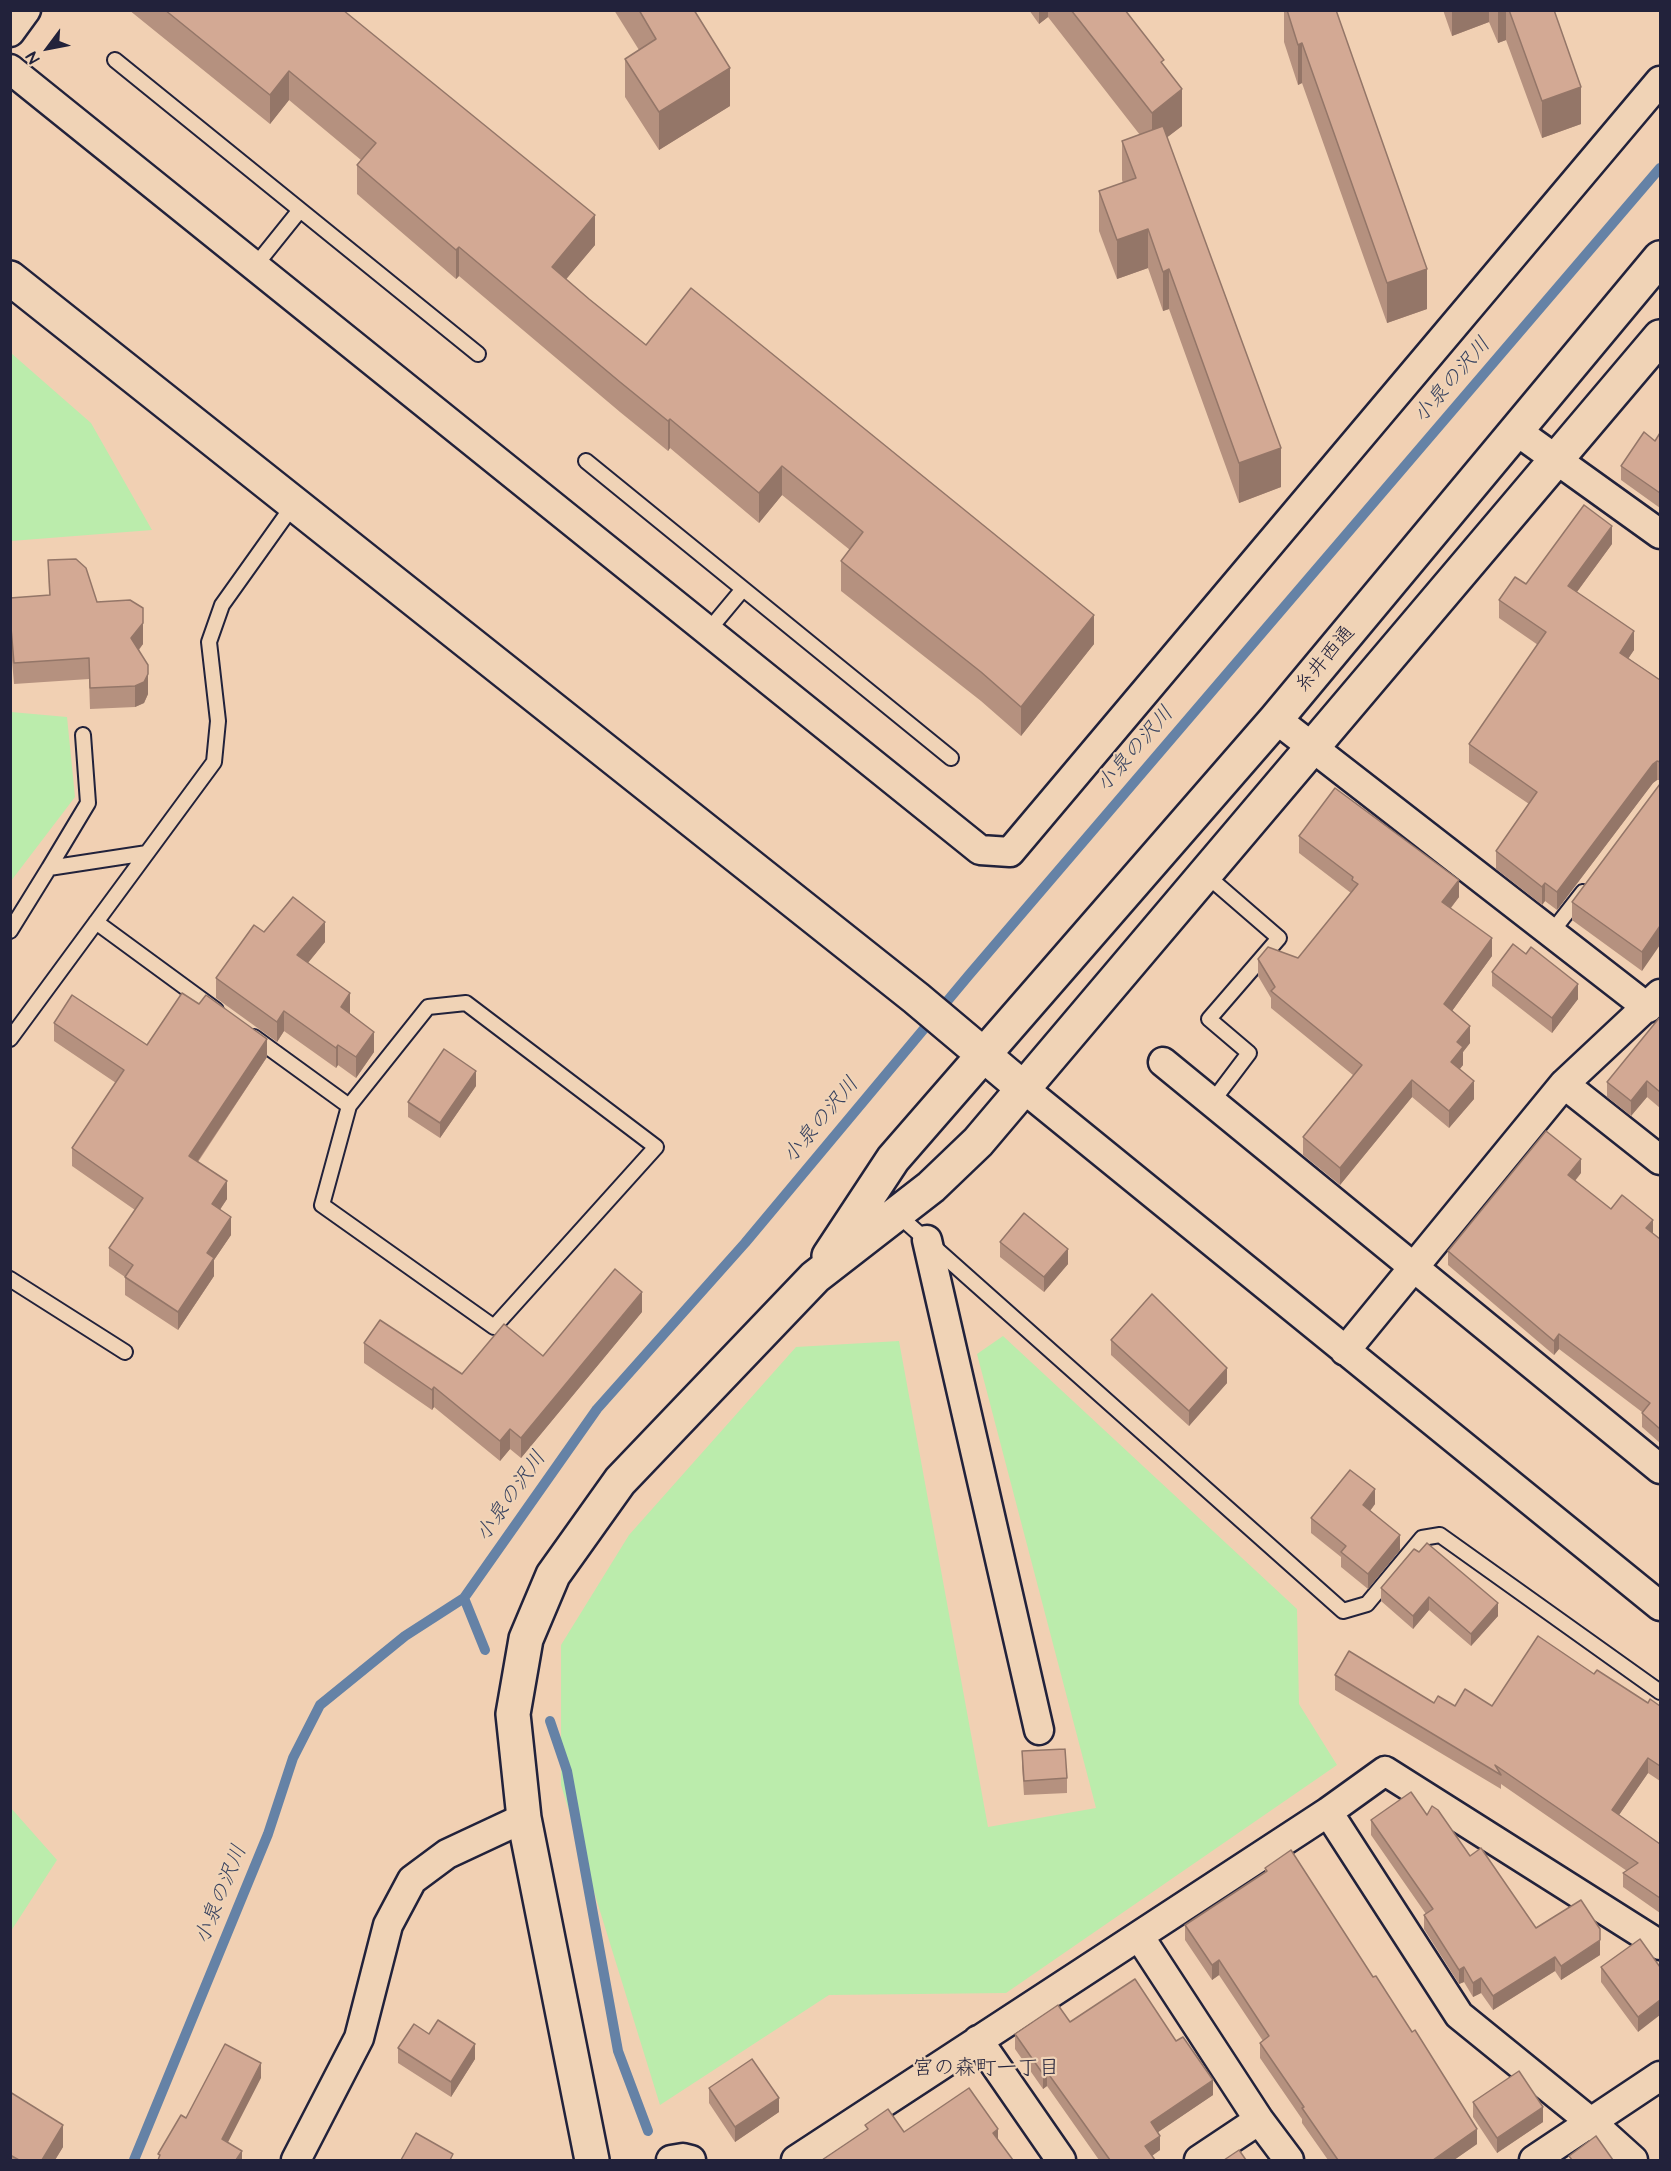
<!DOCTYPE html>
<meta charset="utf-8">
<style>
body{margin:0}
#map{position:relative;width:1671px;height:2171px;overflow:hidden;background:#f1d0b3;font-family:"Architects Daughter",sans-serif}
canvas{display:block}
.frame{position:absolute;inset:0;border:12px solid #22223b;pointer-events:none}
.north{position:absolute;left:18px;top:18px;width:60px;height:60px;-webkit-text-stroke:4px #f0d3b6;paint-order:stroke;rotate:238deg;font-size:16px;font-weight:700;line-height:24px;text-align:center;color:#22223b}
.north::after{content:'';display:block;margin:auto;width:21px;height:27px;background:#22223b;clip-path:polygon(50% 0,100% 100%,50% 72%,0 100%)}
</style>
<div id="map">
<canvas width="1671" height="2171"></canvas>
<div class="frame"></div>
<div class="north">N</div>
</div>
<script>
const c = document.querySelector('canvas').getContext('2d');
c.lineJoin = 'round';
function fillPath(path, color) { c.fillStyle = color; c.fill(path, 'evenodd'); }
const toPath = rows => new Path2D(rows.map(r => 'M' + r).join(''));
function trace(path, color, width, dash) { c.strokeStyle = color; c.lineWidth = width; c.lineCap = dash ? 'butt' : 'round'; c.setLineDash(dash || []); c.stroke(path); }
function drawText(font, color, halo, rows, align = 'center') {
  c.font = font + ' "Architects Daughter","Klee One",sans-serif'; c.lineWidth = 4.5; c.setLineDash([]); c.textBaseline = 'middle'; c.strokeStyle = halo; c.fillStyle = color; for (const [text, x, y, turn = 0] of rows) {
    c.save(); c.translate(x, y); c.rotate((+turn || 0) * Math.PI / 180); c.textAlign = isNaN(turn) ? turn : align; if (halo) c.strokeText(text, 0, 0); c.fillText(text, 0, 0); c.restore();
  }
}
fillPath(toPath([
 [11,353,91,423,152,530,11,541],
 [11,712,67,717,75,797,11,881],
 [1003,1336,1297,1609,1299,1704,1337,1765,1006,1993,829,1995,660,2105,561,1785,561,1645,629,1535,796,1347,899,1341,988,1827,1096,1808,977,1354],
 [11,1808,57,1860,11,1931,10,1931]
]), '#bbecac');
trace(toPath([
 [464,1598,485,1650],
 [550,1721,567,1771,618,2051,648,2131],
 [134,2160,268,1834,293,1758,320,1705,405,1636,464,1598,597,1409,745,1243,969,975,1660,168]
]), '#6582a6', 10);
const lane = toPath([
 [115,60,478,354],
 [255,266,300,210],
 [586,461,951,758],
 [708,631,743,589],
 [49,868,88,803,83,735],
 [1205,874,1279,938,1209,1019,1249,1053,1212,1102],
 [96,922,216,1010],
 [10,931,49,868,147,853],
 [1551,933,1583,892],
 [254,1037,349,1106,428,1007,466,1003,656,1147,494,1327,322,1205,349,1106],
 [10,1039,214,762,218,721,209,642,222,605,294,504],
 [897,1214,1343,1611,1367,1604,1422,1538,1440,1535,1660,1692],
 [10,1279,125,1352]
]);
const street = toPath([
 [10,32,26,10],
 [10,69,980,850,1010,852,1660,81],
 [1518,432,1660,534],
 [1276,719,1648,1008],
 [1163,1062,1660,1469],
 [1564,1084,1660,1160],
 [1023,1088,1660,1606],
 [927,1240,1039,1730],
 [1345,1351,1564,1084,1660,994],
 [1328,1812,1459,2015,1592,2123,1633,2160],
 [1139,1936,1259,2120,1289,2160],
 [978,2040,1061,2160],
 [296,2160,359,2038,388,1925,412,1880,447,1854,524,1818],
 [671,2160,683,2158,691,2160],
 [796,2160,1328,1812,1385,1771,1660,1945],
 [1199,2160,1259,2120],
 [1534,2160,1660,2076]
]);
const secondary = toPath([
 [10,278,916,998,1023,1088],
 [829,1256,893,1159,1276,719,1660,258],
 [592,2160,524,1818,513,1714,526,1639,553,1575,620,1481,815,1277,931,1187,978,1142,1660,337]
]);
trace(lane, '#22223b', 18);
trace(street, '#22223b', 33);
trace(secondary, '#22223b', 38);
trace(lane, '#f0d3b6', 14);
trace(street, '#f0d3b6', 28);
trace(secondary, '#f0d3b6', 33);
fillPath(toPath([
 [129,10,343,10,595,245,566,279,589,299,646,345,1094,644,1021,736,981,701,841,591,841,561,850,550,782,495,759,523,670,448,668,451,620,412,459,276,456,279,357,194,357,165,361,160,289,100,270,124],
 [614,10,694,10,730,106,659,150,625,97,625,59,639,50],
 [1029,10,1125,10,1164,66,1182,126,1167,137,1281,487,1239,503,1169,309,1163,311,1148,268,1117,279,1099,231,1099,191,1123,183,1122,180,1122,141,1140,135,1048,17,1039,24],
 [1284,10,1336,10,1427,309,1387,323,1302,83,1298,85,1284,42],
 [1443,10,1554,10,1581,124,1542,138,1506,40,1498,43,1489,22,1452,36],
 [1660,433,1660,508,1621,480,1621,466,1655,441],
 [1612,544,1577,592,1634,650,1628,658,1660,680,1660,780,1657,780,1653,783,1557,910,1545,901,1542,905,1496,869,1496,851,1529,804,1469,763,1469,744,1538,645,1499,618,1499,600,1526,584],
 [48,560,97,602,143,644,139,650,148,694,144,703,135,707,90,709,89,679,14,684,10,637,10,598,49,595],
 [1660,784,1642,971,1572,920,1572,902],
 [1299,836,1459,897,1451,908,1492,956,1452,1011,1470,1043,1463,1052,1463,1065,1460,1069,1474,1099,1449,1128,1412,1097,1340,1185,1303,1155,1303,1137,1353,1075,1271,1008,1271,998,1258,976,1258,959,1298,958,1351,893,1299,853],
 [264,932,325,942,308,963,350,1014,374,1052,356,1078,338,1065,336,1068,284,1031,277,1042,216,998,216,978],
 [1526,954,1578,999,1552,1033,1492,986,1492,972],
 [1660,1017,1660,1108,1647,1097,1631,1116,1607,1097,1607,1082],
 [54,1023,147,1045,267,1057,198,1162,227,1199,220,1209,231,1235,214,1260,214,1276,178,1330,125,1295,125,1277,109,1266,109,1248,135,1210,72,1166,72,1148,116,1083,54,1041],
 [476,1086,440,1138,408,1117,408,1102],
 [1581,1173,1575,1181,1611,1209,1653,1233,1660,1239,1660,1443,1642,1427,1642,1412,1559,1349,1554,1355,1448,1265,1448,1251],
 [1000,1242,1068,1264,1044,1292,1000,1257],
 [642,1312,521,1458,510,1449,500,1461,434,1407,432,1410,364,1363,364,1343,462,1374,543,1356],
 [1111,1340,1227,1383,1189,1426,1111,1355],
 [1375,1504,1370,1511,1400,1550,1368,1589,1341,1567,1341,1557,1311,1533,1311,1518],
 [1414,1549,1498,1616,1471,1646,1429,1610,1413,1629,1381,1601,1381,1588],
 [1594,1674,1648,1703,1660,1706,1660,1781,1648,1773,1619,1815,1660,1844,1660,1913,1623,1887,1623,1873,1627,1871,1501,1784,1501,1789,1335,1690,1335,1675,1434,1703,1455,1706,1492,1706],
 [1022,1751,1067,1778,1067,1793,1024,1795,1022,1766],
 [1427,1815,1536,1928,1600,1955,1561,1980,1555,1971,1493,2010,1481,1993,1473,1997,1464,1982,1459,1984,1424,1929,1424,1915,1426,1914,1371,1835,1371,1820],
 [1265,1868,1477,2144,1454,2160,1328,2160,1302,2123,1302,2119,1260,2058,1260,2043,1263,2041,1219,1975,1212,1980,1185,1940,1185,1925,1265,1873],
 [1640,1939,1638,2032,1601,1982,1601,1967],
 [1070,2022,1213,2095,1158,2132,1160,2150,1152,2156,1155,2160,1099,2160,1047,2086,1043,2089,1015,2049,1015,2034],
 [429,2034,475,2059,451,2097,398,2063,398,2048],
 [709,2088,779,2112,735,2142,709,2103],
 [10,2092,63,2147,55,2160,10,2160],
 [1473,2102,1543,2122,1497,2153,1473,2117]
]), '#b5917f');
fillPath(toPath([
 [1039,10,1048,10,1048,17,1039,24],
 [1452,10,1489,10,1489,22,1452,36],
 [1498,10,1506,10,1506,40,1498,43],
 [1302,43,1302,83,1298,85,1298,45],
 [730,68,730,106,659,150,659,112],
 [289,71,289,100,270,124,270,95],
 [1581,87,1581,124,1542,138,1542,101],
 [1182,89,1182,126,1152,149,1152,113],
 [595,215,595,245,552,296,552,267],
 [1148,229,1148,268,1117,279,1117,240],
 [459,247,459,276,456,279,456,250],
 [1169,269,1169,309,1163,311,1163,272],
 [1427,269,1427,309,1387,323,1387,283],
 [670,419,670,448,668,451,668,421],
 [1281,448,1281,487,1239,503,1239,463],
 [782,466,782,495,759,523,759,493],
 [1612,526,1612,544,1568,604,1568,586],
 [1094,615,1094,644,1021,736,1021,707],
 [143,623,143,644,131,659,131,638],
 [1634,631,1634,650,1620,671,1620,653],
 [148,674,148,694,144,703,135,707,135,686],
 [1657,761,1657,780,1653,783,1557,910,1557,892,1653,764],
 [1459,880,1459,897,1442,919,1442,902],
 [1545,883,1545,901,1542,905,1542,887],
 [325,922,325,942,297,976,297,955],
 [1660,926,1660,945,1642,971,1642,952],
 [1492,938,1492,956,1444,1022,1444,1004],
 [1578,984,1578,999,1552,1033,1552,1018],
 [350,993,350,1014,341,1007],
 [284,1011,284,1031,277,1042,277,1022],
 [1470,1026,1470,1043,1463,1052,1463,1065,1451,1079,1451,1062,1457,1042],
 [374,1032,374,1052,356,1078,356,1057],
 [267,1039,267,1057,189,1174,189,1156],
 [338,1045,338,1065,336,1068,336,1048],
 [476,1071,476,1086,440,1138,440,1123],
 [1412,1080,1412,1097,1340,1185,1340,1168],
 [1474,1081,1474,1099,1449,1128,1449,1111],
 [1647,1081,1647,1097,1631,1116,1631,1101],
 [1581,1159,1581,1173,1568,1189,1568,1175],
 [227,1181,227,1199,212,1222,212,1204],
 [231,1217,231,1235,214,1260,214,1276,178,1330,178,1312,207,1253],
 [1653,1220,1653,1234,1646,1228],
 [1068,1249,1068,1264,1044,1292,1044,1277],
 [642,1292,642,1312,521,1458,521,1438],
 [1559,1334,1559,1349,1554,1355,1554,1341],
 [1227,1368,1227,1383,1189,1426,1189,1411],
 [434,1387,434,1407,432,1410,432,1390],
 [510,1429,510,1449,500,1461,500,1441],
 [1375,1489,1375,1504,1363,1520,1363,1505],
 [1400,1535,1400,1550,1368,1589,1368,1574],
 [1429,1597,1429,1610,1413,1629,1413,1616],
 [1498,1603,1498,1616,1471,1646,1471,1634],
 [1648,1758,1648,1773,1612,1825,1612,1810],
 [1600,1940,1600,1955,1561,1980,1561,1966],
 [1555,1957,1555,1971,1493,2010,1493,1996],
 [1219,1960,1219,1975,1212,1980,1212,1965],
 [1464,1967,1464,1982,1459,1984,1459,1970],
 [1481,1978,1481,1993,1473,1997,1473,1983],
 [1660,2000,1660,2015,1638,2032,1638,2017],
 [475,2044,475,2059,451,2097,451,2082],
 [261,2063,261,2078,222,2154,222,2139],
 [1047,2072,1047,2086,1043,2089,1043,2074],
 [1213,2080,1213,2095,1151,2137,1151,2122],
 [779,2098,779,2112,735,2142,735,2127],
 [1543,2107,1543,2122,1497,2153,1497,2138],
 [63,2125,63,2147,55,2160,42,2160],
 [998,2129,998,2146,993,2133],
 [1477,2129,1477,2144,1454,2160,1433,2160],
 [1160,2136,1160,2150,1146,2160,1145,2146],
 [242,2151,242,2160,236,2160]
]), '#947668');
const building = toPath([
 [165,10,343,10,595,215,552,267,589,299,646,345,691,288,1094,615,1021,707,981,672,841,561,863,532,782,466,759,493,670,419,668,421,620,382,459,247,456,250,357,165,376,143,289,71,270,95,165,10],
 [639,10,694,10,730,68,659,112,625,59,656,39,639,10],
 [1071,10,1125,10,1164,60,1161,62,1182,89,1152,113,1071,10],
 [1287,10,1336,10,1427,269,1387,283,1302,43,1298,45,1287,10],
 [1509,10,1554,10,1581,87,1542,101,1509,10],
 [1163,126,1281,448,1239,463,1169,269,1163,272,1148,229,1117,240,1099,191,1136,178,1122,141,1163,126],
 [1644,432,1655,441,1660,433,1660,493,1621,466,1644,432],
 [1584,505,1612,526,1568,586,1634,631,1620,653,1660,680,1660,762,1657,761,1653,764,1557,892,1545,883,1542,887,1496,851,1537,792,1469,744,1546,632,1499,600,1515,577,1526,584,1584,505],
 [76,559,86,568,97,602,130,600,143,608,143,623,131,638,148,665,148,674,144,682,135,686,90,688,89,658,14,663,10,616,10,598,50,595,48,560,76,559],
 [1660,784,1660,926,1642,952,1572,902,1660,784],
 [1335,788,1459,880,1442,902,1492,938,1444,1004,1470,1026,1457,1042,1463,1047,1451,1062,1474,1081,1449,1111,1412,1080,1340,1168,1303,1137,1362,1065,1271,991,1275,987,1258,959,1268,947,1298,958,1358,884,1352,880,1353,877,1299,836,1335,788],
 [293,897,325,922,297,955,350,993,341,1007,374,1032,356,1057,338,1045,336,1048,284,1011,277,1022,216,978,254,925,264,932,293,897],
 [1513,944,1526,954,1531,947,1578,984,1552,1018,1492,972,1513,944],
 [182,993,199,1004,206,995,267,1039,189,1156,227,1181,212,1204,231,1217,207,1253,214,1258,178,1312,125,1277,133,1265,109,1248,143,1198,72,1148,124,1070,54,1023,72,995,147,1045,182,993],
 [1660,1017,1660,1092,1647,1081,1631,1101,1607,1082,1660,1017],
 [444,1049,476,1071,440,1123,408,1102,444,1049],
 [1546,1131,1581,1159,1568,1175,1611,1209,1622,1195,1653,1220,1646,1228,1660,1239,1660,1429,1642,1413,1650,1403,1559,1334,1554,1341,1448,1251,1546,1131],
 [1024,1213,1068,1249,1044,1277,1000,1242,1024,1213],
 [615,1269,642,1292,521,1438,510,1429,500,1441,434,1387,432,1390,364,1343,380,1320,462,1374,504,1324,543,1356,615,1269],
 [1152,1294,1227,1368,1189,1411,1111,1340,1152,1294],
 [1350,1470,1375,1489,1363,1505,1400,1535,1368,1574,1341,1552,1346,1546,1311,1518,1350,1470],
 [1427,1543,1498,1603,1471,1634,1429,1597,1413,1616,1381,1588,1414,1549,1419,1552,1427,1543],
 [1538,1636,1594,1674,1597,1670,1648,1703,1650,1699,1660,1706,1660,1766,1648,1758,1612,1810,1660,1844,1660,1898,1623,1873,1638,1863,1495,1765,1501,1775,1335,1675,1349,1651,1434,1703,1438,1696,1455,1706,1465,1689,1492,1706,1538,1636],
 [1065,1749,1067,1778,1024,1781,1022,1751,1065,1749],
 [1411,1792,1427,1815,1432,1806,1438,1810,1470,1856,1481,1848,1536,1928,1581,1900,1600,1929,1600,1940,1561,1966,1555,1957,1493,1996,1481,1978,1473,1983,1464,1967,1459,1970,1424,1915,1433,1909,1371,1820,1411,1792],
 [1291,1850,1373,1977,1376,1976,1412,2032,1415,2030,1477,2129,1433,2160,1338,2160,1302,2108,1304,2107,1260,2043,1269,2036,1219,1960,1212,1965,1185,1925,1267,1871,1265,1868,1291,1850],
 [1640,1939,1660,1967,1660,2000,1638,2017,1601,1967,1640,1939],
 [1135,1979,1176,2041,1183,2037,1213,2080,1151,2122,1160,2136,1145,2146,1155,2160,1110,2160,1047,2072,1043,2074,1015,2034,1058,2005,1070,2022,1135,1979],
 [438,2020,475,2044,451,2082,398,2048,414,2024,429,2034,438,2020],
 [225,2044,261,2063,222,2139,242,2151,236,2160,158,2160,160,2155,158,2154,181,2115,186,2118,225,2044],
 [752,2059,779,2098,735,2127,709,2088,752,2059],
 [1519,2071,1543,2107,1497,2138,1473,2102,1519,2071],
 [969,2088,998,2129,993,2133,1013,2160,822,2160,868,2129,865,2125,888,2109,904,2132,969,2088],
 [10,2092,63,2125,42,2160,19,2160,10,2155,10,2092],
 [416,2133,453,2154,450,2160,401,2160,416,2133],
 [1596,2136,1613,2160,1572,2160,1569,2156,1596,2136],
 [1239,2150,1246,2160,1224,2160,1239,2150]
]);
fillPath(building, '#d3a994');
trace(building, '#947668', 1.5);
drawText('20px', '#22223b', '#f0d3b6', [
 ["糸井西通",1326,660,-50]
]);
drawText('italic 21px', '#38425f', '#f0d3b6', [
 ["小泉の沢川",1453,381,-49],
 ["小泉の沢川",1136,750,-49],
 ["小泉の沢川",822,1121,-50],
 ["小泉の沢川",512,1497,-55],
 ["小泉の沢川",222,1895,-68]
]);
drawText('21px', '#22223b', '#f0d3b6', [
 ["宮の森町一丁目",986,2070]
]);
</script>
